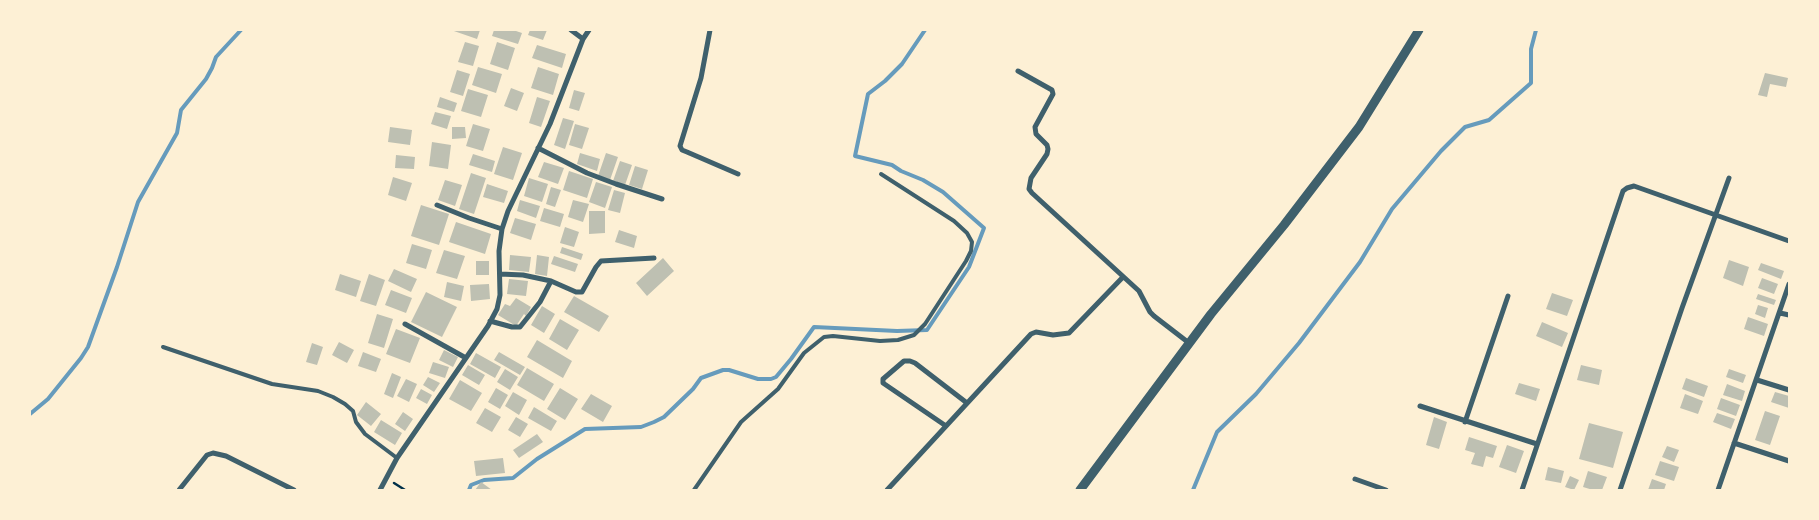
<!DOCTYPE html>
<style>
body{margin:0}
#map{position:relative;width:1819px;height:520px;overflow:hidden;background:#fdf0d5;font-family:"Work Sans",sans-serif}
canvas{display:block}
.frame{position:absolute;inset:0;border:31px solid #fdf0d5;pointer-events:none}
</style>
<div id="map">
<canvas width="1819" height="520"></canvas>
<div class="frame"></div>
</div>
<script>
const c = document.querySelector('canvas').getContext('2d');
c.lineJoin = 'round';
const toPath = rows => new Path2D(rows.map(r => 'M' + r).join(''));
function trace(path, color, width, dash) { c.strokeStyle = color; c.lineWidth = width; c.lineCap = dash ? 'butt' : 'round'; c.setLineDash(dash || []); c.stroke(path); }
function fillPath(path, color) { c.fillStyle = color; c.fill(path, 'evenodd'); }
trace(toPath([
 [30,414,48,399,81,358,88,347,117,267,138,202,177,133,181,110,206,79,212,68,216,57,241,30],
 [469,490,471,485,484,480,513,478,537,459,585,429,641,427,654,422,664,417,693,389,701,378,723,370,729,370,758,379,771,379,776,377,791,359,814,327,897,331,927,330,969,267,984,228,943,192,923,180,901,171,892,165,855,156,868,94,885,81,902,64,925,30],
 [1193,490,1217,432,1256,394,1299,343,1360,262,1392,209,1441,151,1465,127,1489,120,1531,83,1531,49,1536,30]
]), '#669bbc', 4);
fillPath(toPath([
 [451,30,480,30,477,39],
 [494,30,513,30,522,33,518,44,492,36],
 [530,30,547,30,543,40,528,35],
 [465,42,479,46,473,66,458,62],
 [497,42,515,48,508,70,490,64],
 [537,45,566,54,562,68,532,58],
 [478,67,502,74,496,93,472,85],
 [538,67,559,74,553,95,531,88],
 [457,70,470,74,463,96,450,92],
 [1765,73,1788,78,1786,87,1770,84,1767,97,1758,95],
 [511,88,524,93,517,111,504,106],
 [468,89,488,95,481,117,461,111],
 [574,90,585,93,579,111,569,108],
 [440,97,457,103,454,112,437,107],
 [537,97,550,101,541,127,529,123],
 [435,112,451,116,447,129,431,124],
 [563,118,574,121,565,149,554,145],
 [473,124,490,129,483,151,466,146],
 [575,124,589,128,582,149,569,145],
 [390,127,412,130,410,145,388,142],
 [452,127,465,127,466,138,452,139],
 [432,142,451,145,448,169,429,166],
 [503,147,522,153,513,180,494,174],
 [580,153,600,159,597,171,577,164],
 [606,153,618,157,610,180,598,176],
 [473,154,495,161,492,172,469,165],
 [396,155,415,157,414,169,395,168],
 [620,161,632,165,625,185,613,181],
 [544,162,564,168,558,184,538,177],
 [635,166,648,170,642,189,629,185],
 [569,171,593,179,587,198,563,190],
 [471,173,486,178,474,214,459,209],
 [393,177,412,183,406,201,388,195],
 [529,178,548,184,542,202,524,196],
 [445,180,462,185,455,206,438,200],
 [596,182,612,187,605,208,589,202],
 [487,184,508,191,504,203,483,197],
 [551,187,561,190,555,207,546,204],
 [614,190,625,193,620,213,608,210],
 [520,200,540,206,536,218,517,211],
 [573,200,589,204,583,222,568,217],
 [421,205,449,214,439,245,411,236],
 [544,208,564,214,560,227,540,221],
 [589,211,605,211,605,233,589,234],
 [515,218,536,224,531,240,510,233],
 [456,222,491,234,485,254,449,242],
 [565,227,579,232,574,247,560,243],
 [619,230,637,236,634,248,615,242],
 [412,244,432,250,426,269,406,263],
 [562,247,583,254,581,260,560,253],
 [444,250,465,256,457,279,436,273],
 [510,255,531,257,529,272,509,270],
 [537,255,549,257,547,276,535,274],
 [554,256,578,264,575,272,551,264],
 [663,258,674,271,647,296,636,283],
 [1729,260,1749,267,1743,286,1723,278],
 [476,261,489,261,489,275,476,275],
 [1761,263,1784,271,1781,279,1758,270],
 [394,269,417,279,411,292,388,281],
 [340,274,361,281,356,297,335,290],
 [369,274,385,280,376,306,360,301],
 [1762,278,1778,284,1774,294,1758,288],
 [509,279,528,281,526,296,507,294],
 [447,282,464,286,461,301,444,297],
 [489,284,490,299,471,301,470,285],
 [391,290,412,298,406,313,385,305],
 [426,292,457,307,442,337,411,322],
 [1552,293,1573,300,1567,316,1546,309],
 [1758,294,1776,300,1774,305,1756,299],
 [574,296,609,316,599,332,564,312],
 [516,298,531,307,526,316,524,314,516,326,498,315,505,304,510,306],
 [1758,305,1768,308,1765,318,1755,314],
 [542,306,555,314,544,333,531,325],
 [377,314,393,319,384,348,368,343],
 [1748,317,1768,324,1764,336,1744,329],
 [560,319,579,330,567,350,549,339],
 [1542,322,1568,333,1562,347,1536,336],
 [396,329,420,338,410,363,386,354],
 [537,340,572,361,563,378,527,357],
 [339,342,354,350,347,363,332,355],
 [312,343,323,347,317,365,306,362],
 [444,350,458,357,453,367,439,360],
 [363,352,381,359,376,372,358,366],
 [499,352,525,367,520,375,494,360],
 [476,353,501,367,495,378,470,364],
 [433,362,449,367,445,378,429,373],
 [468,365,485,375,479,385,462,375],
 [1581,365,1602,370,1599,385,1577,380],
 [527,368,554,384,544,401,517,385],
 [505,369,518,377,510,390,497,382],
 [1729,369,1746,375,1743,383,1726,377],
 [392,373,401,377,393,398,384,394],
 [428,377,440,383,434,392,423,385],
 [1686,378,1708,386,1704,397,1682,389],
 [406,379,417,384,409,402,397,396],
 [460,380,482,393,471,411,449,399],
 [1519,383,1540,389,1536,401,1515,394],
 [1727,384,1745,391,1742,401,1723,395],
 [496,388,508,395,500,409,488,402],
 [560,388,578,399,565,420,547,409],
 [421,389,432,395,427,404,416,398],
 [513,392,527,400,519,415,505,406],
 [1775,392,1789,396,1789,408,1771,402],
 [591,394,612,406,603,422,581,409],
 [1685,394,1703,401,1698,414,1680,408],
 [1721,398,1740,405,1736,416,1717,409],
 [366,402,381,414,371,426,357,415],
 [534,407,557,421,551,431,528,418],
 [485,408,501,417,492,432,476,423],
 [1765,411,1780,416,1770,445,1755,440],
 [403,412,413,419,405,431,395,424],
 [1717,413,1735,419,1731,429,1713,422],
 [516,417,528,424,520,437,508,430],
 [1434,417,1447,422,1439,449,1426,445],
 [381,420,402,433,395,445,374,432],
 [1589,423,1623,432,1613,468,1579,459],
 [537,434,543,442,519,458,513,450],
 [1469,437,1497,446,1493,458,1486,456,1483,467,1471,464,1475,453,1465,450],
 [1507,445,1524,451,1516,473,1499,467],
 [1667,446,1679,450,1674,462,1662,457],
 [503,458,505,473,476,476,474,461],
 [1660,461,1679,467,1674,481,1655,475],
 [1548,467,1564,471,1561,483,1545,480],
 [1588,471,1607,477,1602,490,1593,490,1583,487],
 [1570,476,1579,480,1574,490,1565,487],
 [1652,479,1666,484,1664,490,1648,490],
 [481,482,492,490,475,490]
]), '#bec0b2');
trace(toPath([
 [394,483,405,490]
]), '#003049', 2.5);
trace(toPath([
 [163,347,272,384,318,391,333,397,345,404,353,411,356,422,365,434,397,458],
 [694,490,741,422,778,389,804,353,824,337,833,336,880,341,898,340,914,335,925,324,966,261,971,251,972,242,967,233,954,221,881,174]
]), '#3f606c', 4);
trace(toPath([
 [571,30,583,39],
 [710,30,701,78,680,146,682,150,687,152,738,174],
 [1018,71,1052,90,1053,94,1035,127,1036,134,1047,145,1048,149,1047,154,1031,178,1029,189,1032,193,1139,291,1150,312,1154,316,1189,343],
 [538,148,587,173,616,184,662,199],
 [437,205,469,218,502,229],
 [500,274,523,275,551,281],
 [1780,313,1789,315],
 [490,321,512,327,520,327,540,302,551,281,576,292,582,292,596,267,601,261,654,258],
 [405,324,466,358],
 [1757,380,1789,390],
 [1420,406,1537,444],
 [1465,422,1508,296],
 [946,426,883,383,883,379,904,361,910,361,915,363,967,403],
 [1734,443,1789,461],
 [1355,479,1386,490],
 [179,490,207,455,213,453,226,456,294,490],
 [380,490,397,458,488,326,497,309,500,295,499,251,502,229,508,211,550,124,583,39,589,30],
 [887,490,1031,334,1036,332,1053,335,1069,333,1123,277],
 [1522,490,1623,191,1627,188,1634,186,1789,241],
 [1620,490,1682,308,1729,178],
 [1718,490,1789,284]
]), '#3f606c', 5);
trace(toPath([
 [1080,490,1211,314,1284,225,1359,127,1419,30]
]), '#3f606c', 9);
</script>
